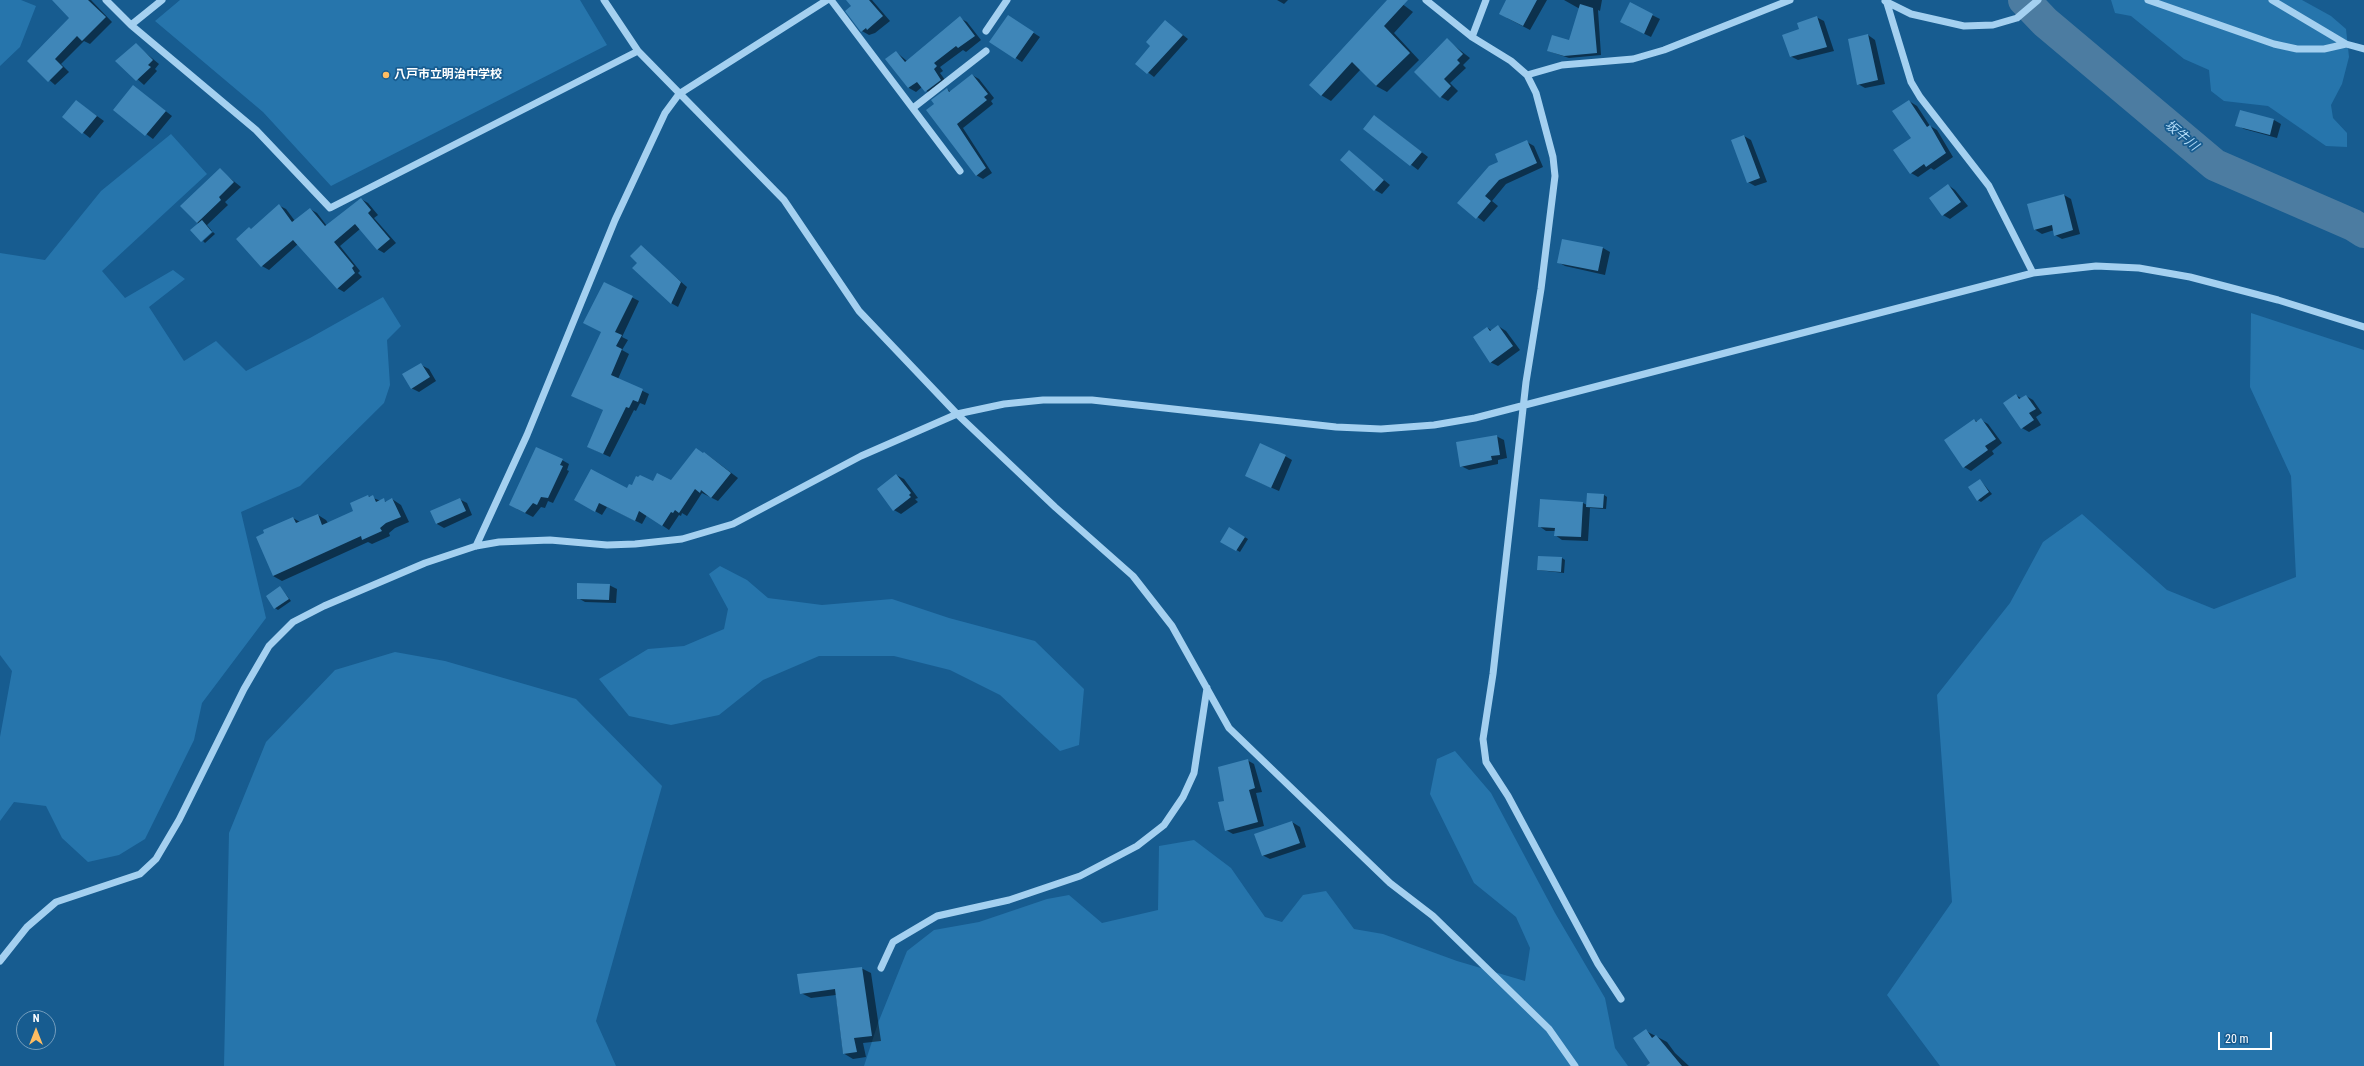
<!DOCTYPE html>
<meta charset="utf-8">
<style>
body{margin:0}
#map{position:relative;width:2364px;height:1066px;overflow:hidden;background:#175c90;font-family:"Roboto Condensed",sans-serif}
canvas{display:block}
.north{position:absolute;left:16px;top:1010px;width:40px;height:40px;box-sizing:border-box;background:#175c90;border:1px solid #749dbc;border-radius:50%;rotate:0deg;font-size:11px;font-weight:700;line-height:16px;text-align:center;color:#fff}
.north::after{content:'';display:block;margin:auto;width:14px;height:18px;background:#ffbd62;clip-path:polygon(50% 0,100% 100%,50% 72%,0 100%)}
.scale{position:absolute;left:2218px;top:1032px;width:54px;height:18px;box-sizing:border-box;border:2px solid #fff;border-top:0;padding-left:5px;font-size:12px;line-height:14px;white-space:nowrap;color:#fff;-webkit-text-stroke:3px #175c90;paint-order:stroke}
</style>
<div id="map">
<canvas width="2364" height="1066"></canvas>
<div class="north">N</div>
<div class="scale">20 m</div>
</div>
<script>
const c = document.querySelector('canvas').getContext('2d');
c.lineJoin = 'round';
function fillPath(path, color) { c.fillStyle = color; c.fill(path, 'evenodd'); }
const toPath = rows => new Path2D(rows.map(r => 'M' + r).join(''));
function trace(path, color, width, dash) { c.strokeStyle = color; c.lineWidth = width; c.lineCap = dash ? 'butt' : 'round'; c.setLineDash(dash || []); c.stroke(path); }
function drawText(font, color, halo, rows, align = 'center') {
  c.font = font + ' "Roboto Condensed","Noto Sans JP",sans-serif'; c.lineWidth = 3.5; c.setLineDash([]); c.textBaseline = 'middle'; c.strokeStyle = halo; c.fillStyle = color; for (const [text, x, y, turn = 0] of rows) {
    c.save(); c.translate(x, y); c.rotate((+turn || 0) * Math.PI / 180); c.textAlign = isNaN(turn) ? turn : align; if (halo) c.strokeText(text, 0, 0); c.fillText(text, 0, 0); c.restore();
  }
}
fillPath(toPath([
 [0,0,21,0,36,6,20,47,0,66],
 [180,0,580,0,607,45,331,186,263,112,155,21],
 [2111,0,2302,0,2331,16,2346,29,2349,57,2342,84,2331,105,2333,118,2347,133,2347,147,2326,146,2268,106,2224,101,2211,91,2209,70,2184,59,2131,16,2115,13],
 [171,134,207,174,102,271,125,298,173,270,185,279,149,307,184,361,216,341,246,371,310,338,383,297,401,326,387,340,390,385,384,403,300,486,241,512,266,618,202,703,194,740,145,839,119,855,88,862,62,838,46,806,14,802,0,821,0,737,12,671,0,655,0,253,45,260,101,191],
 [2251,313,2364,350,2364,1066,1940,1066,1887,995,1952,902,1937,695,2010,603,2043,542,2082,514,2167,590,2214,609,2296,577,2291,476,2250,387],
 [720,566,747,580,768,598,822,605,892,599,949,618,1035,641,1084,689,1079,745,1060,751,1000,695,950,670,894,656,819,656,763,680,719,715,671,725,629,716,599,679,648,649,684,646,724,629,728,609,709,574],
 [395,652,445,661,576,699,662,786,596,1021,616,1066,224,1066,229,833,266,742,335,670],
 [1455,751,1491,793,1555,913,1605,998,1615,1048,1628,1066,864,1066,878,1023,907,951,934,930,979,922,1047,899,1069,895,1102,923,1158,910,1159,846,1194,840,1231,868,1265,917,1282,922,1303,895,1326,891,1354,929,1383,934,1457,961,1525,981,1530,948,1516,917,1474,883,1430,794,1437,759]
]), '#2675ac');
fillPath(toPath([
 [53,0,91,0,112,22,90,44,84,41,61,64,69,72,55,85,28,61,70,18],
 [860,0,872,0,890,21,875,33,869,35,862,31,847,11],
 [1277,0,1288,0,1284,4],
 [1388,0,1397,0,1413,12,1394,33,1419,60,1387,92,1376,86,1361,69,1331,101,1321,95],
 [1507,0,1547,0,1530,30,1507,18],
 [1564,0,1602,0,1600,11,1598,10,1601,55,1569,58,1548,51,1570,41,1580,9],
 [1630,4,1660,19,1651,37,1628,26],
 [1816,17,1824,21,1834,51,1798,60,1790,56,1800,30],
 [960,18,967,22,981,40,966,52,963,50,940,67,943,71,940,73,948,84,933,96,922,87,916,92,909,88,886,59,896,52,907,61],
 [1014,20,1040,37,1022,62,991,42],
 [1165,21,1188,39,1154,77,1137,64,1152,46],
 [1868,35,1875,40,1885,84,1865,88,1858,84],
 [1447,40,1470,58,1463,65,1466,68,1450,83,1458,91,1448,101,1441,97],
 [136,45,159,64,155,69,157,71,144,85,117,61],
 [972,75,979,79,994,98,991,101,993,104,963,128,992,173,983,179,976,175,935,104,947,89,951,92],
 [133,86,172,116,153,139,114,110],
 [76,101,104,121,90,138,63,117],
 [1909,101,1917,106,1930,126,1937,130,1953,157,1934,170,1931,168,1918,177,1911,173,1912,138],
 [2240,111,2274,120,2281,124,2277,138,2244,129,2237,125],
 [1375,116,1428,157,1418,170,1364,129],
 [1744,136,1751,140,1767,182,1755,186,1748,182],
 [1527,142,1534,146,1543,167,1506,184,1492,201,1498,206,1484,222,1459,203,1500,162],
 [1349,151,1390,185,1382,194,1375,190],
 [220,170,241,187,225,202,228,205,207,225,212,231,201,240,199,224,197,223],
 [1948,185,1955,190,1968,206,1950,219,1943,215],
 [2064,195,2071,199,2080,234,2062,239,2055,235,2054,230,2042,234,2034,229],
 [361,199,368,203,378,215,374,218,396,243,384,253,377,249,360,229,340,246,360,271,358,273,362,277,344,292,337,288,298,244,269,270,262,266,238,239,249,228,252,230,280,206,286,209,295,221,310,209,317,213,327,226],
 [213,232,215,234,205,243,203,241],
 [641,247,687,287,678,307,671,303,638,263],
 [1603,248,1610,252,1605,275,1565,266,1558,262],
 [604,283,639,301,622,337,628,340,622,350,629,354,618,379,649,394,645,405,640,403,636,411,634,410,610,457,588,447,604,410,572,396,602,332],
 [1498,326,1506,331,1520,350,1498,366,1490,362,1488,328,1492,331],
 [421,365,429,369,436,381,419,392,411,388],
 [2016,395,2022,399,2026,396,2033,400,2042,413,2036,417,2041,425,2029,432,2022,428],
 [1974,420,1978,422,1981,420,1988,424,2002,443,1992,451,1994,454,1971,471,1964,467],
 [1496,436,1504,440,1507,458,1498,460,1498,464,1469,470,1461,466],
 [705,453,738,478,718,501,702,493,687,516,682,513,681,516,679,515,669,530,647,515,642,524,607,507,602,515,575,500,632,487,671,481],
 [1285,456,1292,460,1279,491,1254,480],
 [562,460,569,464,567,470,569,471,553,503,548,501,545,508,541,507,533,517,517,509],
 [896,475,904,479,918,498,915,499,918,502,901,514,894,510],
 [1980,480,1992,494,1981,502,1978,500],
 [1604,495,1607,497,1606,509,1590,508,1588,541,1562,540,1555,535,1555,531,1546,531,1539,526,1540,500,1583,503,1587,505],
 [368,496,381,501,388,502,392,499,401,505,409,522,395,528,389,533,390,536,372,544,368,542,282,581,273,576,293,518,300,522,318,515,326,520,328,523,354,512,351,504],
 [459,499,467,503,472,515,444,528,437,524,432,512],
 [1229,528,1248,539,1240,552,1221,541],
 [1562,558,1565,560,1564,573,1538,570],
 [609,585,617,589,616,603,585,602,578,598],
 [280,587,291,601,278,610,275,608],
 [1247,760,1254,764,1262,792,1256,793,1264,826,1233,834,1226,830,1226,801],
 [1292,822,1300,827,1306,847,1270,859,1262,855],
 [861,968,871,973,881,1041,863,1043,866,1057,853,1059,843,1053,836,995,811,998,801,993],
 [1646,1031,1667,1042,1675,1053,1689,1066,1654,1066]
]), '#0007');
trace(toPath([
 [2024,0,2045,22,2215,165,2353,225,2364,232]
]), '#4c7ca1', 32);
fillPath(toPath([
 [52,0,88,0,106,17,82,41,77,36,55,59,63,67,48,82,27,61,69,18],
 [846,0,869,0,883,16,867,30,866,28,861,32,845,11,851,6],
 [1387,0,1408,0,1384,26,1410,53,1376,86,1352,62,1321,96,1309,85],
 [1506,0,1537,0,1523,26,1499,14],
 [1630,2,1653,14,1644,34,1620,22],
 [1580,4,1593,8,1597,53,1564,56,1547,51,1552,35,1569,40],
 [1008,15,1034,32,1015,59,989,42],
 [960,16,975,36,958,48,956,46,934,63,937,66,934,69,941,80,925,92,917,82,908,88,885,59,896,51,905,62],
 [1817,16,1827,47,1790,57,1782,35,1799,29,1797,23],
 [1165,20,1183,35,1147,74,1135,64,1150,46,1146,42],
 [1868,34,1878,80,1857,85,1848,39],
 [1447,38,1463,54,1457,60,1460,63,1444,79,1451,86,1440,98,1414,72],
 [136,43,153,60,148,65,151,67,136,81,115,61],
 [972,74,988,94,984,97,987,100,957,124,986,168,976,176,926,110,934,104,931,100,947,88,949,92],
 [133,85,166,111,145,136,113,110],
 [76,100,97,116,82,134,62,117],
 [1909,100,1927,127,1930,125,1946,153,1926,167,1924,164,1910,174,1893,150,1911,138,1892,111],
 [2240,110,2274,119,2270,135,2235,126],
 [1374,115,1422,152,1410,166,1363,129],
 [1744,135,1760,178,1747,183,1731,140],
 [1527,140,1537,163,1499,180,1485,196,1491,201,1476,219,1457,203,1489,166,1498,162,1495,154],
 [1349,150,1384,180,1374,191,1340,160],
 [220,168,234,182,219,197,221,200,197,223,180,206],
 [1948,184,1961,202,1942,216,1929,198],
 [2064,194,2073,230,2054,236,2052,225,2034,230,2027,204],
 [361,198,371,210,368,213,390,239,377,250,355,224,334,242,354,266,352,268,355,273,337,289,293,240,261,267,236,239,249,227,251,229,279,204,292,222,310,208,325,226],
 [202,220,212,232,201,242,190,230],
 [1562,239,1603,247,1598,271,1557,263],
 [641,245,681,282,671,304,632,268,637,263,630,256],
 [604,282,633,296,615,332,622,335,616,346,622,349,611,375,643,389,638,402,633,400,629,408,626,407,603,454,587,447,603,410,571,396,601,332,583,323],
 [1498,325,1513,346,1490,363,1473,337,1487,327,1490,331],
 [421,363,430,377,411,389,402,374],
 [2016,394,2019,399,2026,395,2036,409,2029,413,2034,420,2021,429,2003,403],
 [1981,418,1996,439,1985,446,1988,450,1963,468,1944,440,1974,419,1976,422],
 [1497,435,1500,455,1491,456,1492,460,1460,467,1456,442],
 [1260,443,1286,455,1271,488,1245,476],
 [536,447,563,459,560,465,563,466,548,498,541,497,537,505,533,503,525,513,509,505],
 [696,448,703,453,704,452,731,473,711,498,701,490,700,493,695,489,679,513,675,510,673,513,671,512,662,526,639,511,635,521,599,503,595,512,574,500,591,469,627,488,629,484,632,485,636,476,638,477,640,475,653,481,657,473,671,480],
 [896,474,911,493,909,495,911,497,893,511,877,489],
 [1980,479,1989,492,1977,501,1968,487],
 [1587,493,1604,494,1603,508,1586,507],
 [368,495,369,497,373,495,376,502,384,498,385,502,392,498,401,517,386,523,380,528,382,531,362,540,361,536,273,576,256,537,264,533,263,530,293,517,296,523,318,514,322,525,353,511,350,503],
 [460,498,466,511,436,524,430,511],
 [1540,499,1583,502,1581,537,1554,536,1555,528,1538,527],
 [1229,527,1245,537,1236,551,1220,542],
 [1538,556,1562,557,1561,572,1537,570],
 [577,583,610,584,609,600,577,599],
 [280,586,289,599,274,609,266,596],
 [1248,759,1255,788,1249,790,1258,822,1225,831,1218,802,1224,801,1218,767],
 [1292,821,1300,843,1262,856,1254,834],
 [862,967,872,1036,854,1038,857,1052,843,1054,835,989,800,994,797,974],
 [1646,1029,1652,1038,1656,1035,1682,1066,1646,1066,1650,1063,1633,1038]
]), '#3f86b8');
trace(toPath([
 [106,0,131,25,256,130,330,208,638,51],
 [604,0,638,51,784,200,859,311,957,414,1055,507,1133,576,1172,626,1229,728,1390,883,1433,916,1549,1029,1575,1066],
 [831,0,960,171],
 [1426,0,1472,37,1511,61,1527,75,1536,93,1553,157,1555,176,1541,289,1526,382,1493,674,1483,739,1486,762,1508,796,1598,964,1621,999],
 [1886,0,1911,82,1920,97,1989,186,2033,273],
 [2148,0,2274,44,2297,49,2324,49,2346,44],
 [2272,0,2346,44,2364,49],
 [1885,1,1911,14,1964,26,1993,25,2017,18,2038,0],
 [131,25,162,0],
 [986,31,1007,0],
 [1472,37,1486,0],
 [1527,75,1562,65,1633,59,1664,50,1790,0],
 [913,108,986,51],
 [476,546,527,435,615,220,665,113,679,94,827,0],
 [0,961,27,927,56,902,140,874,156,859,179,820,244,689,269,646,293,622,324,606,425,563,476,546,499,542,550,540,607,545,635,544,682,539,733,524,861,456,957,414,1004,404,1043,400,1092,400,1336,427,1381,429,1434,425,1475,418,2033,273,2096,266,2139,268,2190,277,2278,300,2364,327],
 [881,968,893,942,937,916,1009,900,1080,876,1137,846,1164,825,1183,797,1194,773,1207,688]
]), '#a4d0f0', 7);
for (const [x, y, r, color] of [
 [386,75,4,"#ffbd62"]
]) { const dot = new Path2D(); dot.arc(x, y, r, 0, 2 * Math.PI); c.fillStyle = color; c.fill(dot); trace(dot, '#175c90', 1.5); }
drawText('bold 12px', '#fff', '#175c90', [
 ["八戸市立明治中学校",394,75]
], 'left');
drawText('italic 13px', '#b0daf7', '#175c90', [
 ["坂牛川",2181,136,40]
]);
</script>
